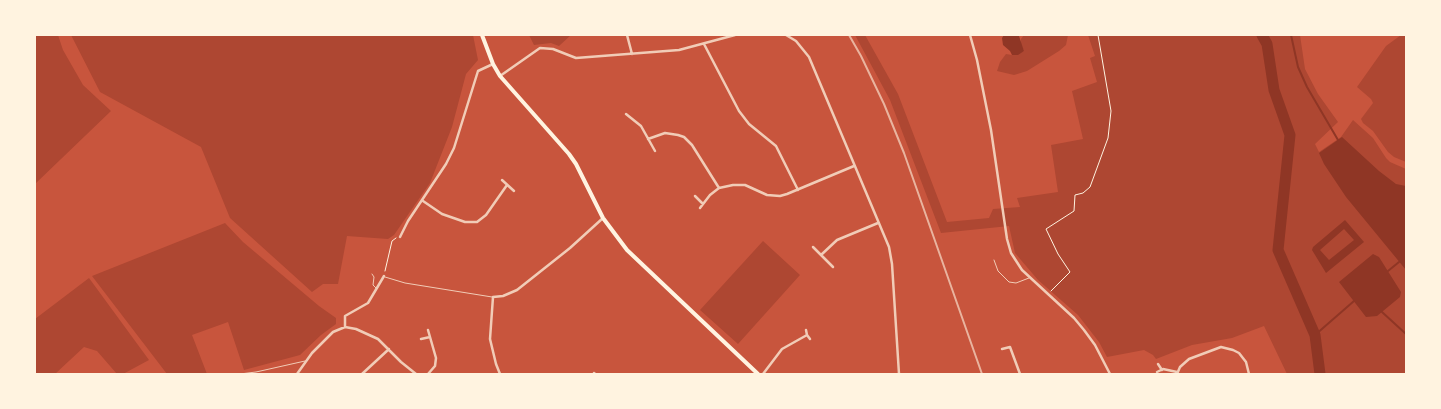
<!DOCTYPE html>
<style>
body{margin:0}
#map{position:relative;width:1441px;height:409px;overflow:hidden;background:#c8553d;font-family:"DejaVu Sans",sans-serif}
canvas{display:block}
.frame{position:absolute;inset:0;border:36px solid #fff3e0;pointer-events:none}
</style>
<div id="map">
<canvas width="1441" height="409"></canvas>
<div class="frame"></div>
</div>
<script>
const c = document.querySelector('canvas').getContext('2d');
c.lineJoin = 'round';
function fillPath(path, color) { c.fillStyle = color; c.fill(path, 'evenodd'); }
const toPath = rows => new Path2D(rows.map(r => 'M' + r).join(''));
function trace(path, color, width, dash) { c.strokeStyle = color; c.lineWidth = width; c.lineCap = dash ? 'butt' : 'round'; c.setLineDash(dash || []); c.stroke(path); }
fillPath(toPath([
 [35,35,58,35,63,50,83,85,111,111,35,184],
 [71,35,473,35,478,60,466,74,452,127,430,183,394,235,388,239,347,236,338,284,323,284,312,292,230,218,201,147,100,92],
 [529,35,571,35,559,46,551,43,534,45],
 [855,35,865,35,898,94,947,222,989,218,993,209,1020,207,1017,198,1058,192,1051,145,1083,139,1072,91,1097,82,1090,58,1095,56,1088,35,1300,35,1305,69,1318,94,1338,122,1315,144,1319,152,1341,137,1353,120,1373,138,1386,158,1390,162,1406,169,1406,374,1287,374,1264,326,1232,338,1192,345,1156,359,1153,355,1144,350,1107,357,1099,342,1078,315,1038,280,1015,253,1009,226,941,233,890,100],
 [1024,35,1068,35,1066,45,1059,51,1027,71,1014,75,997,71,1000,62,1006,54,1012,55,1024,51,1021,44,1021,39],
 [1401,35,1406,35,1406,162,1394,157,1388,152,1373,131,1363,123,1361,119,1373,103,1371,99,1357,87,1386,46],
 [225,223,243,242,319,306,336,318,336,324,321,335,300,355,244,370,228,322,192,335,207,374,167,374,92,276],
 [763,241,800,275,738,344,700,310],
 [89,278,149,360,123,374,117,374,97,351,84,347,55,374,35,374,35,319]
]), '#ae4732');
fillPath(toPath([
 [1004,35,1019,36,1024,51,1018,55,1012,55,1010,51,1003,45,1002,38],
 [1342,137,1379,171,1396,184,1406,186,1406,270,1346,197,1324,164,1319,153],
 [1345,220,1364,242,1326,273,1312,250,1313,247],
 [1344,229,1354,240,1329,260,1320,250],
 [1373,254,1379,257,1401,292,1400,297,1377,316,1366,317,1339,282]
]), '#8f3625');
trace(toPath([
 [1291,35,1298,67,1307,87,1338,140],
 [1388,271,1399,262],
 [1382,312,1406,334],
 [1315,335,1354,301]
]), '#8f3625', 2);
trace(toPath([
 [1262,35,1267,44,1274,90,1290,135,1278,250,1315,335,1320,374]
]), '#8f3625', 11);
trace(toPath([
 [385,271,392,241,396,238],
 [1051,291,1070,272,1058,254,1046,229,1074,211,1075,195,1083,193,1090,187,1108,138,1111,111,1098,35]
]), '#fff3e0', 1);
trace(toPath([
 [994,260,998,271,1009,282,1016,283,1029,278],
 [372,274,374,277,373,285,376,288],
 [385,277,405,283,492,297],
 [240,374,256,372,305,361]
]), '#f1ccb7', 1);
trace(toPath([
 [627,35,632,54],
 [786,35,796,41,809,57,889,247,892,264,899,374],
 [970,35,977,60,991,130,1007,239,1011,253,1022,270,1074,318,1084,330,1095,345,1110,374],
 [704,44,739,111,749,124,776,146,798,190],
 [500,76,540,48,553,49,576,58,679,50,735,35],
 [626,114,641,126,655,151],
 [648,139,665,133,678,135,684,137,692,145,719,188],
 [502,180,514,191],
 [695,196,703,204],
 [423,201,442,214,465,222,477,222,486,215,507,185],
 [700,208,710,195,719,188,733,185,745,185,767,195,780,196,787,194,854,166],
 [400,237,408,221,446,164,454,148,478,71,493,64],
 [813,247,833,267],
 [821,255,837,240,878,223],
 [345,327,345,316,368,303,384,276],
 [806,330,807,335,810,339],
 [421,339,430,337],
 [1002,349,1010,347,1020,374],
 [1158,364,1162,370],
 [1157,372,1163,369,1177,372],
 [594,373,595,374],
 [297,374,312,353,333,332,345,327,356,329,378,339,401,362,416,374],
 [362,374,389,349],
 [428,374,435,366,436,358,428,330],
 [500,374,496,364,490,339,493,297,503,296,517,290,570,248,603,218],
 [763,374,782,349,807,335],
 [1177,374,1180,367,1189,359,1221,347,1233,350,1239,353,1246,362,1249,374]
]), '#f1ccb7', 2.5);
trace(toPath([
 [482,35,493,64,500,76,569,154,576,164,603,218,627,250,758,374]
]), '#fff3e0', 4);
trace(toPath([
 [849,35,861,56,884,104,904,153,982,374]
]), '#e9b49f', 2);
</script>
